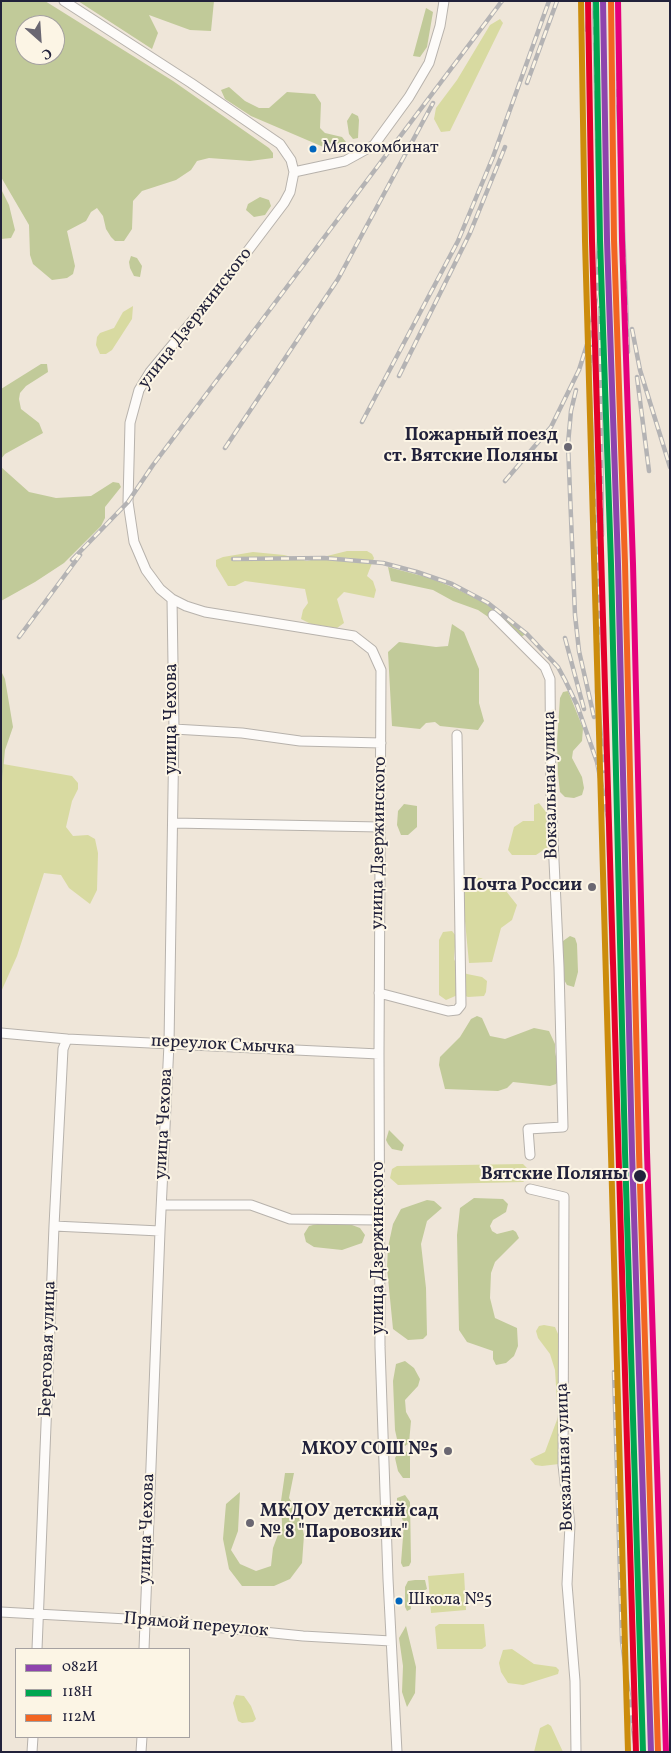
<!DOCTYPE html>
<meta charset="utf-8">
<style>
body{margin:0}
#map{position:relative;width:671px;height:1753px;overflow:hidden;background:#efe6d9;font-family:Vollkorn,serif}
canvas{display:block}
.frame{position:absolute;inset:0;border:2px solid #22223b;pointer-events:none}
.legend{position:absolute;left:15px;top:1648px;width:175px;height:90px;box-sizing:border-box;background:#fcf5e5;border:1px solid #a5a1a1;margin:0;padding:6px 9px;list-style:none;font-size:15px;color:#22223b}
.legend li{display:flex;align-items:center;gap:10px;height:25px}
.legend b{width:25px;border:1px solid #a5a1a1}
.north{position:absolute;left:15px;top:15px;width:50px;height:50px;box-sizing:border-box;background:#fcf5e5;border:1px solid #a5a1a1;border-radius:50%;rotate:154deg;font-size:14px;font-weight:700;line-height:20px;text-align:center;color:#22223b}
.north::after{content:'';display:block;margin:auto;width:18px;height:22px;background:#6a6772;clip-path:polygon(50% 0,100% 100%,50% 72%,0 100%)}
</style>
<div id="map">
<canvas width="671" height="1753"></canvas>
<div class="frame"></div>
<ul class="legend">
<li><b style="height:6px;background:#8e44ad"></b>082И</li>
<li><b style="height:6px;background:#00a651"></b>118Н</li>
<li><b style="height:6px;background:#f26522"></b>112М</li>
</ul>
<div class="north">С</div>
</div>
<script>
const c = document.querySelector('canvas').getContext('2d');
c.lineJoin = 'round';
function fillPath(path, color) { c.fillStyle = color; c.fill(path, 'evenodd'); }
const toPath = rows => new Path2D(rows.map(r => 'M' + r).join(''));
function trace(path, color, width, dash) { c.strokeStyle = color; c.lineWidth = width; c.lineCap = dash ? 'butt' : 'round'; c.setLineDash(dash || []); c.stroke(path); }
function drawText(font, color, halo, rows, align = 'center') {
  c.font = font + ' Vollkorn,serif'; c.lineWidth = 4; c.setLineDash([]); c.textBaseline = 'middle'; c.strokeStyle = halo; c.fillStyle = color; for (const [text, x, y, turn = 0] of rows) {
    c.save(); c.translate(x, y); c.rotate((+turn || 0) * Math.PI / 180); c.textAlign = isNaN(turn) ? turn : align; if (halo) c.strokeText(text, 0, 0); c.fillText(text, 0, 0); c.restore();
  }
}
fillPath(toPath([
 [500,19,503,23,499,31,450,131,441,132,434,119,436,108,457,80,490,25],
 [133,306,132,319,112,350,106,354,100,354,96,345,97,337,100,333,114,328,123,312],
 [347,551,367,551,372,554,374,558,367,576,373,581,376,590,374,598,344,592,337,599,344,623,337,628,311,624,301,619,303,610,308,603,305,589,245,581,235,586,228,586,216,566,216,560,223,557,253,552,284,555,307,561],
 [3,764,72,776,78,783,78,789,72,801,66,827,73,836,88,835,95,839,98,853,97,890,90,904,69,888,61,875,44,873,17,956,1,992,1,793],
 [539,803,546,812,550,829,548,847,536,855,512,855,508,850,514,827,523,821,534,821,534,805],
 [464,877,481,878,506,891,517,905,512,920,501,928,492,962,469,963,464,911],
 [452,931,456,936,454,959,459,970,467,974,482,977,487,981,486,992,484,996,468,997,460,994,446,1000,439,995,439,940,443,932],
 [523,1164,530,1171,530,1176,523,1182,398,1185,390,1178,392,1169,397,1166],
 [544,1325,555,1327,562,1343,559,1464,542,1466,535,1465,530,1459,545,1452,558,1417,555,1370,550,1354,538,1338,536,1331,539,1326],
 [464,1573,466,1610,431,1613,428,1576],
 [439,1624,484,1624,486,1646,482,1649,437,1649,435,1627],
 [512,1649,534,1664,556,1667,559,1670,558,1674,523,1685,508,1683,501,1672,499,1663,503,1650],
 [236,1695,244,1696,251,1706,256,1719,253,1722,242,1723,238,1721,233,1703],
 [548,1724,551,1726,563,1752,534,1752,540,1728]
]), '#d8daa1');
fillPath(toPath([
 [1,1,45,1,173,81,269,148,273,153,273,158,250,161,209,158,197,161,191,170,176,180,142,191,133,201,132,229,124,241,115,241,111,237,106,229,103,216,97,208,91,212,86,221,67,231,75,266,73,274,67,278,52,280,33,264,30,255,29,225,1,177],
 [25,25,55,25,55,55,25,55],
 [78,1,214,1,211,31,190,30,149,15,158,33,152,49],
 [426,8,433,12,427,47,420,57,413,56],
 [229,87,245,101,259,108,269,108,287,92,315,94,321,103,320,128,325,133,342,137,346,142,345,148,335,152,251,116,225,99,221,90],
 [352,113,358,116,359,120,358,138,353,139,349,134,347,121],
 [1,189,9,205,15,230,11,238,1,239],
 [260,197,269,200,271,206,265,215,254,217,246,210,248,204],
 [131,256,137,258,142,266,140,277,134,276,130,268,129,262],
 [41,364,47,364,48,372,26,386,20,393,19,399,21,409,39,423,43,433,5,454,1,459,1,389],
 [1,467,29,492,56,498,91,496,113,482,119,483,121,487,105,507,105,518,101,526,64,563,35,582,1,601],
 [388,567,430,578,457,589,493,607,526,634,519,638,478,610,453,601,433,590,391,581],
 [452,624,464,632,479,669,479,703,484,721,478,730,440,726,435,722,426,723,420,729,392,726,388,652,399,642,436,647,448,646],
 [1,671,5,679,13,727,5,750,1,793],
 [568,691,583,728,582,741,573,751,572,758,582,777,584,788,582,795,574,798,565,797,560,792,558,774,557,742,560,698,563,692],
 [404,804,417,806,417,827,408,835,401,835,397,825,398,811],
 [570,936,575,938,577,944,578,972,574,987,567,985,563,978,563,941],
 [477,1016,482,1018,490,1036,505,1039,534,1028,549,1031,555,1044,555,1052,561,1078,556,1084,550,1086,513,1082,507,1088,498,1091,445,1089,439,1065,440,1057,460,1037,471,1019],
 [389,1130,404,1145,402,1151,392,1149,388,1144,386,1140],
 [474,1198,503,1199,508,1204,506,1212,493,1220,490,1226,492,1231,497,1234,513,1230,516,1232,519,1238,495,1262,491,1273,490,1298,495,1318,517,1328,518,1346,514,1356,506,1363,496,1365,493,1359,493,1351,467,1342,459,1330,457,1235,460,1208],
 [427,1200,434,1201,442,1208,427,1221,421,1244,426,1288,427,1335,423,1339,408,1340,393,1329,387,1268,388,1247,393,1224,401,1209],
 [317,1224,352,1225,360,1228,365,1235,362,1243,342,1250,314,1247,306,1242,304,1234,309,1226],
 [405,1361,414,1368,420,1379,418,1386,405,1400,406,1412,411,1421,409,1443,405,1446,397,1439,395,1430,393,1381,396,1364],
 [399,1451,408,1452,410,1456,410,1478,403,1478,398,1471,395,1458],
 [285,1473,294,1473,289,1498,299,1513,304,1535,302,1563,290,1579,274,1586,242,1586,229,1569,223,1539,226,1504,240,1492,238,1531,231,1550,240,1564,256,1571,271,1566,273,1548,282,1524,281,1501],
 [405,1495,410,1502,411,1562,409,1566,403,1567,401,1563,404,1524,397,1503,397,1498],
 [415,1580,425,1580,427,1589,410,1598,411,1609,407,1611,405,1607,405,1587,408,1581],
 [406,1626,416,1667,415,1693,407,1707,402,1692,403,1666,399,1638]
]), '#c1ca99');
const minor = toPath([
 [64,1,191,83,280,144,291,160,294,172,290,192,284,203,222,285,150,372,139,390,130,423,128,502,134,542,146,570,160,589,172,599,186,606,205,612,354,636,372,650,381,670,379,1054,380,1347,388,1579,397,1752],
 [294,172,345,161,374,145,409,97,429,63,440,26,444,1],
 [493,615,545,667,550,679,551,797,559,967,563,1127,528,1129,530,1155],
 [174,729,242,733,300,741,381,743],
 [173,823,380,827],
 [379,993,448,1011,457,1010,461,1005,457,735],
 [1,1033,67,1039],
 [530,1189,564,1197,563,1465,570,1525,567,1584,575,1681,576,1752],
 [162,1205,251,1205,290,1219,379,1220],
 [54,1226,160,1231],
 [1,1612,145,1620,303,1636,391,1641],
 [37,1649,54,1226,63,1049,67,1039,379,1054],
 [144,1649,160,1231,169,1044,174,729,172,599],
 [32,1752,33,1737],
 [141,1752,142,1737]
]);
trace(minor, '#b7b2ac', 11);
trace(minor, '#fdfbf9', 9);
const rail = toPath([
 [618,1,618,102,628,352],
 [587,30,589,9],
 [527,83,557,1],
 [600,308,602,535],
 [632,329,640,370,670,467],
 [592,347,589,375,599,606,597,692,604,771],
 [399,376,470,233,505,147],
 [637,377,649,471],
 [576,390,571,411,568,444,575,615,579,651,594,717],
 [362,422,458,241,493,157,549,1],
 [225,448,338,279,433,103],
 [505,481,551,427,579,370,590,335,597,292,599,235,594,1],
 [233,559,324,558,383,563,417,572,452,584,488,603,527,634,542,650,558,667,565,680,577,705,597,762,608,818,612,964],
 [72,560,128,502,153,465,502,1],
 [19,637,80,555],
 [565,638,584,709],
 [614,1372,622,1641,635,1743],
 [628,1474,633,1672]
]);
trace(rail, '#b4b3b4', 4.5);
trace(rail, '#fcf5e5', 2.5, [8]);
trace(toPath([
 [603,1,607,240,618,564,632,1152,651,1752]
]), '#8e44ad', 6);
trace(toPath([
 [596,1,600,240,611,564,625,1152,643,1752]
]), '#00a651', 6);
trace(toPath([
 [611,1,614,240,625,564,639,1152,658,1752]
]), '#f26522', 6);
trace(toPath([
 [588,1,592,241,636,1752]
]), '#e4002b', 6);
trace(toPath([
 [618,1,622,240,633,564,647,1152,666,1752]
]), '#e5007d', 6);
trace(toPath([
 [581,1,585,241,628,1752]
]), '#cc8c0c', 6);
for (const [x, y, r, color] of [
 [313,149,4.5,"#0065bd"],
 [568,447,5,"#6a6772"],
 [592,887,5,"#6a6772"],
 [640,1176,7,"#22223b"],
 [448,1451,5,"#6a6772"],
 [250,1523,5,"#6a6772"],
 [399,1601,4.5,"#0065bd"]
]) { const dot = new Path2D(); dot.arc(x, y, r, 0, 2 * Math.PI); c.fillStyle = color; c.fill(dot); trace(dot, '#fcf5e5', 2); }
drawText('17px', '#22223b', '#fcf5e5', [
 ["Мясокомбинат",322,149],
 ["Школа №5",408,1601]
], 'left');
drawText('18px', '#22223b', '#fcf5e5', [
 ["улица Дзержинского",196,319,-52],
 ["улица Чехова",173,719,-90],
 ["Вокзальная улица",552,785,-91],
 ["улица Дзержинского",380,843,-89],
 ["переулок Смычка",223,1046,3],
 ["улица Чехова",165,1124,-87],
 ["улица Дзержинского",380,1248,-90],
 ["Береговая улица",49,1349,-88],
 ["Вокзальная улица",566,1457,-92],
 ["улица Чехова",148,1529,-88],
 ["Прямой переулок",196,1626,5]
]);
drawText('bold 18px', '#22223b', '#fcf5e5', [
 ["Пожарный поезд",558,437],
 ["ст. Вятские Поляны",558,458],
 ["Почта России",582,887],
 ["МКОУ СОШ №5",438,1451],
 ["МКДОУ детский сад",260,1513,"left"],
 ["№ 8 \"Паровозик\"",260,1534,"left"]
], 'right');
drawText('bold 18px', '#22223b', '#fcf5e5', [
 ["Вятские Поляны",628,1176]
], 'right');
</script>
